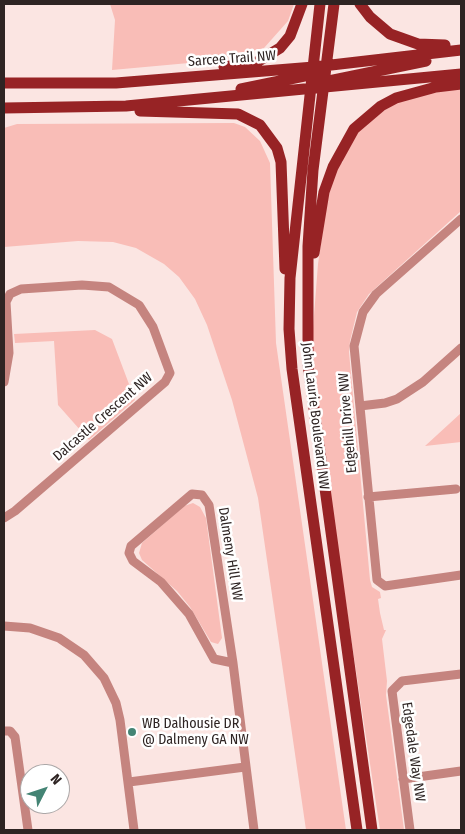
<!DOCTYPE html>
<style>
body{margin:0}
#map{position:relative;width:465px;height:834px;overflow:hidden;background:#fbe5e2;font-family:"Fira Sans Condensed",sans-serif}
canvas{display:block}
.frame{position:absolute;inset:0;border:5px solid #2e2423;pointer-events:none}
.north{position:absolute;left:20px;top:764px;width:50px;height:50px;box-sizing:border-box;background:#fff;border:1px solid #aba7a7;border-radius:50%;rotate:49deg;font-size:14px;font-weight:700;line-height:20px;text-align:center;color:#2e2423}
.north::after{content:'';display:block;margin:auto;width:18px;height:22px;background:#448474;clip-path:polygon(50% 0,100% 100%,50% 72%,0 100%)}
</style>
<div id="map">
<canvas width="465" height="834"></canvas>
<div class="frame"></div>
<div class="north">N</div>
</div>
<script>
const c = document.querySelector('canvas').getContext('2d');
c.lineJoin = 'round';
function fillPath(path, color) { c.fillStyle = color; c.fill(path, 'evenodd'); }
const toPath = rows => new Path2D(rows.map(r => 'M' + r).join(''));
function trace(path, color, width, dash) { c.strokeStyle = color; c.lineWidth = width; c.lineCap = dash ? 'butt' : 'round'; c.setLineDash(dash || []); c.stroke(path); }
function drawText(font, color, halo, rows, align = 'center') {
  c.font = font + ' "Fira Sans Condensed",sans-serif'; c.lineWidth = 5; c.setLineDash([]); c.textBaseline = 'middle'; c.strokeStyle = halo; c.fillStyle = color; for (const [text, x, y, turn = 0] of rows) {
    c.save(); c.translate(x, y); c.rotate((+turn || 0) * Math.PI / 180); c.textAlign = isNaN(turn) ? turn : align; if (halo) c.strokeText(text, 0, 0); c.fillText(text, 0, 0); c.restore();
  }
}
fillPath(toPath([
 [110,4,294,4,288,21,264,48,211,61,112,70,115,20],
 [461,88,461,211,369,294,357,312,350,341,349,352,370,580,372,587,380,592,381,598,378,599,380,613,384,630,386,630,382,639,387,681,386,695,404,830,380,830,320,432,312,341,318,264,327,199,339,162,342,163,343,161,340,159,358,131,372,118,398,102,421,95],
 [234,123,245,127,260,141,270,163,276,343,346,830,306,830,258,498,232,400,207,325,195,299,179,277,164,264,136,248,113,242,78,241,4,247,4,128,17,124],
 [95,330,112,339,135,400,89,440,58,405,54,341,15,343,14,334],
 [461,413,461,442,425,446],
 [193,503,200,507,206,518,222,638,218,644,211,642,190,607,177,591,142,560,139,553,142,543,184,506]
]), '#f9bdb7');
trace(toPath([
 [461,219,376,294,363,312,354,346,377,580,385,586,461,575],
 [4,382,9,353,6,302,10,294,21,289,82,285,109,287,139,305,153,327,170,373,165,382,15,511,4,518],
 [360,406,385,403,397,399,423,382,461,348],
 [368,497,456,489],
 [4,626,30,628,59,638,84,655,104,678,116,703,120,720,134,830],
 [233,663,214,659,189,614,161,582,133,561,129,553,131,546,192,494,202,495,209,505,233,663,254,830],
 [4,731,10,731,15,737,28,830],
 [403,779,461,771],
 [129,782,245,767],
 [410,830,392,691,402,681,461,674]
]), '#c5847f', 9);
trace(toPath([
 [320,4,290,278,289,329,292,369,357,830],
 [334,4,313,170,308,246,308,365,372,830],
 [360,4,370,17,390,34,418,44,445,45],
 [224,67,257,62,280,48,290,36,302,4],
 [4,83,116,83,314,67,461,50],
 [319,83,426,61],
 [241,89,319,73],
 [4,108,126,106,461,74],
 [140,111,238,114,260,125,277,148,281,162,285,269],
 [314,253,324,192,333,167,354,129,381,106,396,98,436,87,461,84]
]), '#972325', 11);
for (const [x, y, r, color] of [
 [132,732,5,"#448474"]
]) { const dot = new Path2D(); dot.arc(x, y, r, 0, 2 * Math.PI); c.fillStyle = color; c.fill(dot); trace(dot, '#fff', 2); }
drawText('14px', '#2e2423', '#fff', [
 ["Sarcee Trail NW",232,59,-4],
 ["John Laurie Boulevard NW",315,416,83],
 ["Dalcastle Crescent NW",103,417,-41],
 ["Edgehill Drive NW",348,423,-95],
 ["Dalmeny Hill NW",230,554,81],
 ["Edgedale Way NW",413,752,82]
]);
drawText('14px', '#2e2423', '#fff', [
 ["WB Dalhousie DR",142,724],
 ["@ Dalmeny GA NW",142,740]
], 'left');
</script>
